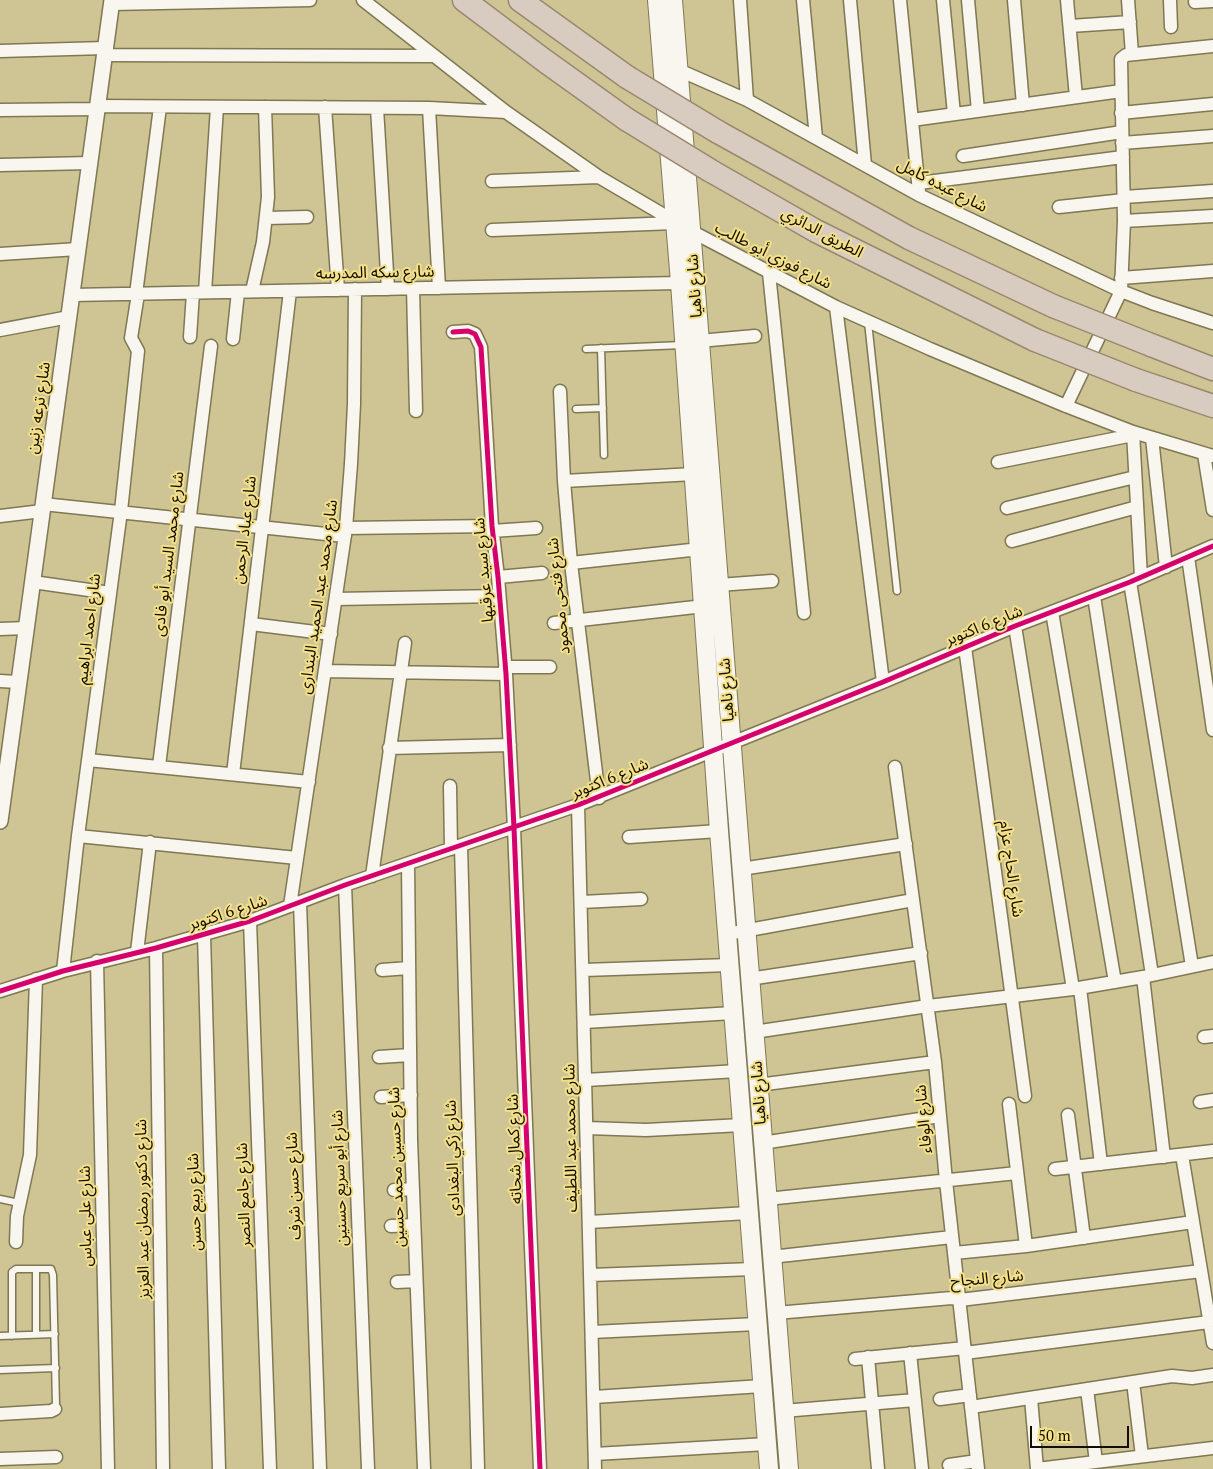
<!DOCTYPE html>
<meta charset="utf-8">
<style>
body{margin:0}
#map{position:relative;width:1213px;height:1469px;overflow:hidden;background:#cec494;font-family:"PT Serif",serif}
canvas{display:block}
.scale{position:absolute;left:1030px;top:1426px;width:99px;height:22px;box-sizing:border-box;border:2px solid #140e00;border-top:0;padding-left:6px;font-size:15px;line-height:18px;white-space:nowrap;color:#140e00;-webkit-text-stroke:4px #f3e089;paint-order:stroke}
</style>
<div id="map">
<canvas width="1213" height="1469"></canvas>
<div class="scale">50 m</div>
</div>
<script>
const c = document.querySelector('canvas').getContext('2d');
c.lineJoin = 'round';
const toPath = rows => new Path2D(rows.map(r => 'M' + r).join(''));
function trace(path, color, width, dash) { c.strokeStyle = color; c.lineWidth = width; c.lineCap = dash ? 'butt' : 'round'; c.setLineDash(dash || []); c.stroke(path); }
function drawText(font, color, halo, rows, align = 'center') {
  c.font = font + ' "PT Serif","Noto Sans Arabic",serif'; c.lineWidth = 4; c.setLineDash([]); c.textBaseline = 'middle'; c.strokeStyle = halo; c.fillStyle = color; for (const [text, x, y, turn = 0] of rows) {
    c.save(); c.translate(x, y); c.rotate((+turn || 0) * Math.PI / 180); c.textAlign = isNaN(turn) ? turn : align; if (halo) c.strokeText(text, 0, 0); c.fillText(text, 0, 0); c.restore();
  }
}
const service = toPath([
 [868,322,897,591],
 [601,348,604,455],
 [586,349,683,345],
 [576,409,603,408],
 [0,1199,19,1203],
 [36,1269,36,1334],
 [0,1336,55,1334],
 [12,1336,12,1272,16,1269,51,1269,53,1275,56,1405,55,1409],
 [0,1370,56,1368]
]);
const minor = toPath([
 [363,0,506,112,599,177,691,231,836,307,930,349,1066,406,1133,432,1213,456],
 [740,0,747,100],
 [803,0,816,138],
 [850,0,865,165],
 [900,0,919,192],
 [943,0,954,114],
 [968,0,978,111],
 [1014,0,1023,105],
 [1067,0,1076,97],
 [1128,0,1132,54],
 [1170,0,1171,27],
 [1195,2,1213,1],
 [111,4,310,0],
 [1070,26,1130,22],
 [0,51,105,48],
 [104,55,434,56],
 [672,67,747,100,919,195,1121,291,1152,303,1213,323],
 [97,106,429,108,506,112],
 [325,107,338,290],
 [377,108,388,289],
 [429,108,439,288],
 [0,110,97,109],
 [1121,113,1213,104],
 [912,120,1121,91],
 [1122,143,1213,136],
 [963,156,1122,132],
 [0,165,90,163],
 [492,181,599,177],
 [919,183,1123,157],
 [1124,197,1213,191],
 [1059,207,1124,200],
 [267,218,307,217],
 [1124,221,1213,216],
 [492,230,675,223],
 [0,254,78,249],
 [769,273,804,613],
 [1121,278,1213,271],
 [413,288,416,411],
 [252,291,263,242,268,197,265,107],
 [205,292,217,107],
 [136,294,160,107],
 [72,295,680,283],
 [836,307,883,682],
 [0,330,69,317],
 [453,332,468,331,475,334,481,347,492,526,498,577,506,674,514,828,540,1469],
 [190,337,193,293],
 [233,339,238,292],
 [699,341,755,336],
 [560,391,564,481,571,563,599,798],
 [1066,406,1121,291,1124,221,1121,59,1126,55,1213,46],
 [1133,432,1141,577],
 [1152,438,1166,567],
 [1204,454,1213,510],
 [998,462,1133,435],
 [564,481,694,474],
 [43,504,345,536],
 [1007,508,1135,477],
 [0,516,42,511],
 [346,528,492,526],
 [492,531,536,528],
 [1012,541,1137,507],
 [1188,557,1213,730],
 [571,563,700,549],
 [498,577,542,573],
 [33,582,110,593],
 [1130,582,1192,966],
 [719,585,772,581],
 [1094,596,1152,975],
 [336,599,499,596],
 [1052,612,1115,982],
 [554,623,704,606],
 [251,624,331,634],
 [1015,626,1073,989],
 [0,629,27,628],
 [965,647,1025,1096],
 [505,667,550,667],
 [325,671,506,674],
 [0,681,18,682],
 [389,748,510,745],
 [88,760,309,782],
 [159,766,211,346],
 [895,767,935,1062,946,1181,978,1469],
 [233,774,290,291],
 [450,786,451,849],
 [578,805,595,1469],
 [78,836,297,858],
 [629,837,719,831],
 [461,846,478,1469],
 [408,864,411,1140,424,1469],
 [741,869,906,844],
 [372,876,405,643],
 [345,885,368,1469],
 [300,902,320,1469],
 [582,902,641,899],
 [290,906,346,528,351,464,354,404,355,289],
 [250,921,270,1469],
 [727,934,913,900],
 [204,935,219,1469],
 [156,948,163,1469],
 [137,952,150,842],
 [97,961,108,1469],
 [382,970,409,968],
 [584,970,729,965],
 [63,971,78,836,121,511,138,351,131,338,138,294],
 [1143,977,1164,1157],
 [749,979,921,953],
 [1080,988,1101,1164],
 [0,991,63,971,156,948,250,921,345,885,578,805,883,682,1015,626,1130,582,1213,546],
 [585,1022,733,1013],
 [754,1032,928,1006,1073,989,1143,977,1213,962],
 [1204,1037,1213,1036],
 [379,1057,410,1055],
 [586,1080,738,1071],
 [758,1085,935,1062],
 [381,1097,411,1095],
 [1200,1102,1213,1100],
 [1009,1104,1026,1246],
 [1068,1115,1084,1238],
 [587,1128,646,1130,742,1125],
 [762,1143,940,1116],
 [1182,1155,1213,1343],
 [1055,1169,1213,1151],
 [394,1190,413,1189],
 [767,1199,1017,1173],
 [589,1222,749,1213],
 [391,1226,414,1225],
 [16,1242,17,1216,30,1155,36,979],
 [954,1253,1026,1246,1193,1222],
 [771,1257,952,1237],
 [591,1275,753,1269],
 [397,1282,416,1281],
 [776,1313,952,1298,960,1300,1201,1271],
 [592,1332,757,1324],
 [910,1353,922,1469],
 [965,1353,1209,1322],
 [868,1357,878,1469],
 [855,1359,965,1348],
 [1133,1382,1142,1456],
 [1087,1389,1096,1462],
 [594,1397,762,1386],
 [1031,1398,1037,1469],
 [940,1399,970,1395],
 [971,1407,1172,1376,1192,1378,1213,1375],
 [783,1411,915,1400],
 [0,1414,51,1411,55,1409],
 [595,1454,767,1444],
 [0,1459,56,1457],
 [949,1465,977,1461],
 [1037,1469,1213,1448]
]);
const tertiary = toPath([
 [0,821,112,0]
]);
const secondary = toPath([
 [657,0,680,283,719,831,769,1469],
 [673,0,789,1469]
]);
const motorway = toPath([
 [464,0,545,61,626,119],
 [520,0,627,77],
 [718,132,909,238,1053,306],
 [711,171,816,231,1035,340],
 [1151,345,1213,369],
 [1136,380,1213,406]
]);
trace(service, '#7e7853', 9);
trace(minor, '#7e7853', 15);
trace(tertiary, '#7e7853', 18);
trace(secondary, '#7e7853', 20);
trace(motorway, '#9a886e', 25);
trace(service, '#f8f6ef', 6);
trace(minor, '#f8f6ef', 12);
trace(tertiary, '#f8f6ef', 15);
trace(secondary, '#f8f6ef', 18);
trace(motorway, '#d8cbc0', 22);
const motorwayBridge = toPath([
 [627,77,718,132],
 [626,119,711,171],
 [1053,306,1151,345],
 [1035,340,1136,380]
]);
trace(motorwayBridge, '#9a886e', 25, []);
trace(motorwayBridge, '#d8cbc0', 22);
trace(toPath([
 [453,332,468,331,475,334,481,347,492,526,498,577,506,674,514,828,540,1469],
 [0,991,63,971,156,948,250,921,345,885,578,805,883,682,1015,626,1130,582,1213,546]
]), '#d6006c', 5);
drawText('16px', '#140e00', '#f3e089', [
 ["شارع عبده كامل",942,186,27],
 ["الطريق الدائري",822,233,28],
 ["شارع فوزي أبو طالب",773,256,27],
 ["شارع سكه المدرسه",375,273,-1],
 ["شارع ناهيا",695,286,-94],
 ["شارع ترعه زنين",39,408,-82],
 ["شارع عباد الرحمن",245,530,-83],
 ["شارع محمد السيد أبو فادى",169,554,-83],
 ["شارع سيد عرقبها",484,570,-95],
 ["شارع فتحى محمود",559,596,-96],
 ["شارع محمد عبد الحميد البندارى",319,597,-82],
 ["شارع 6 اكتوبر",984,626,-22],
 ["شارع احمد ابراهيم",89,629,-83],
 ["شارع ناهيا",727,690,-94],
 ["شارع 6 اكتوبر",610,779,-22],
 ["شارع الحاج عزام",1011,869,82],
 ["شارع 6 اكتوبر",228,913,-18],
 ["شارع ناهيا",759,1093,-94],
 ["شارع الوفاء",924,1119,-95],
 ["شارع محمد عبد اللطيف",571,1138,-91],
 ["شارع كمال شحاته",515,1149,-92],
 ["شارع زكي البغدادى",453,1158,-92],
 ["شارع حسين محمد حسين",397,1167,-92],
 ["شارع أبو سريع حسنين",340,1178,-92],
 ["شارع حسن شرف",294,1186,-92],
 ["شارع جامع النصر",244,1195,-92],
 ["شارع ربيع حسن",195,1202,-92],
 ["شارع دكتور رمضان عبد العزيز",143,1209,-91],
 ["شارع على عباس",86,1216,-91],
 ["شارع النجاح",987,1279,-5]
]);
</script>
